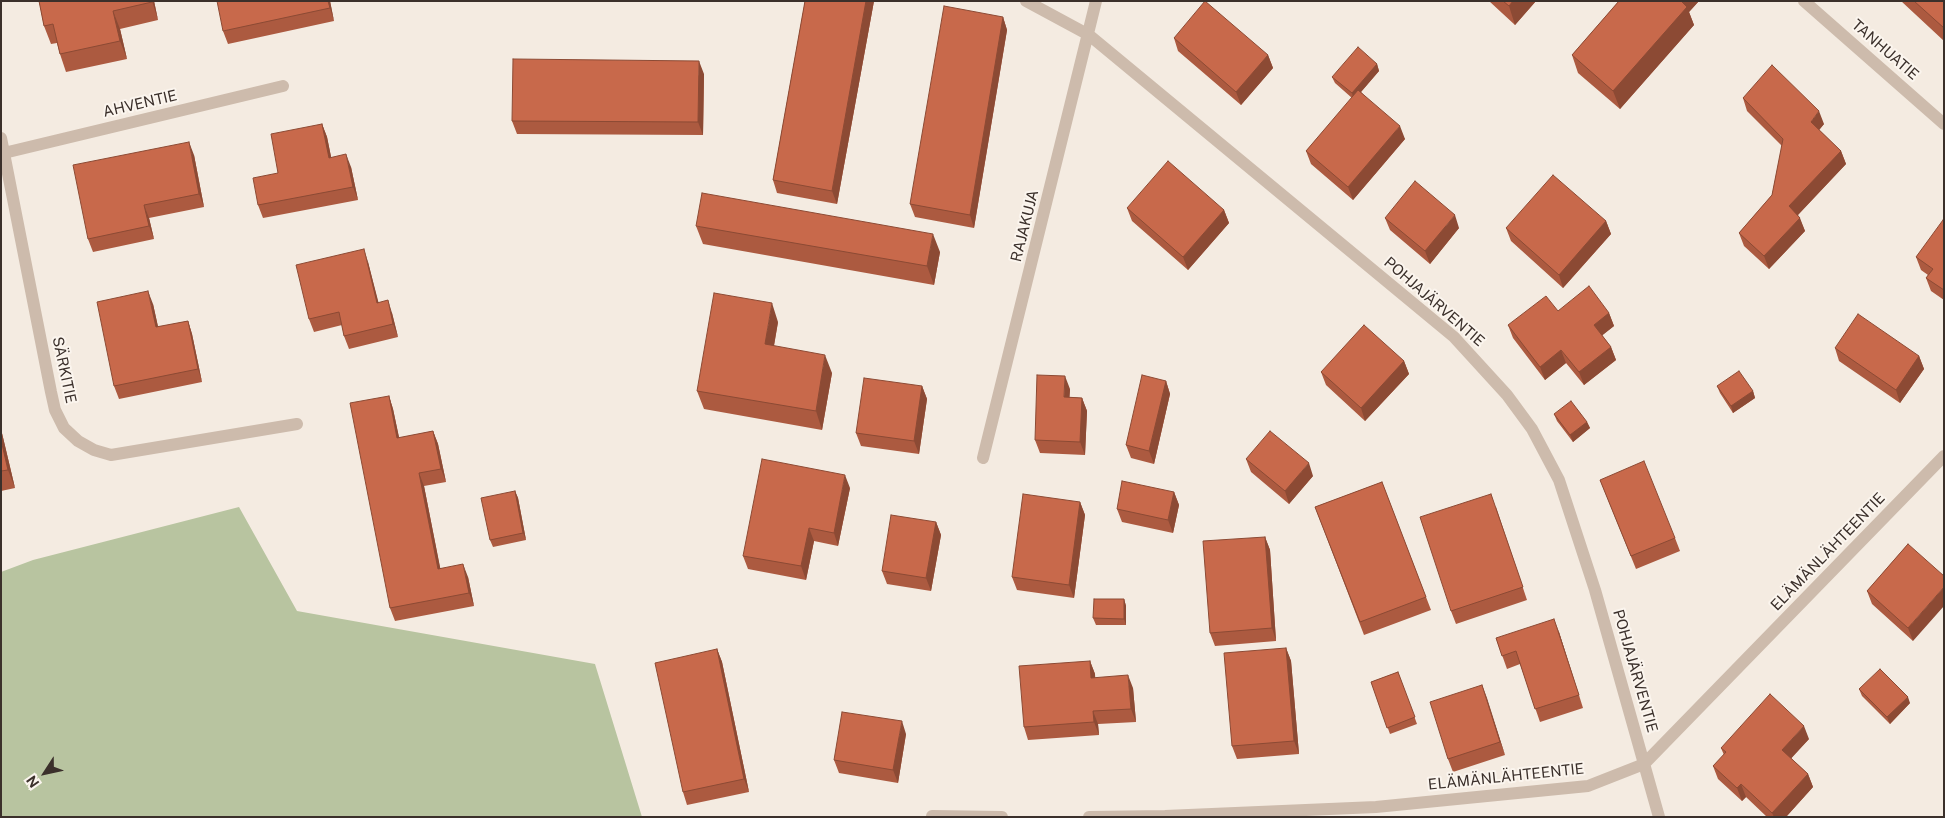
<!DOCTYPE html>
<meta charset="utf-8">
<style>
body{margin:0}
#map{position:relative;width:1945px;height:818px;overflow:hidden;background:#f4ebe1;font-family:"Public Sans",sans-serif}
canvas{display:block}
.frame{position:absolute;inset:0;border:2px solid #3b302b;pointer-events:none}
.north{position:absolute;left:20px;top:748px;width:50px;height:50px;-webkit-text-stroke:4px #fbf5ee;paint-order:stroke;rotate:235deg;font-size:14px;font-weight:700;line-height:20px;text-align:center;color:#3b302b}
.north::after{content:'';display:block;margin:auto;width:18px;height:22px;background:#3b302b;clip-path:polygon(50% 0,100% 100%,50% 72%,0 100%)}
</style>
<div id="map">
<canvas width="1945" height="818"></canvas>
<div class="frame"></div>
<div class="north">N</div>
</div>
<script>
const c = document.querySelector('canvas').getContext('2d');
c.lineJoin = 'round';
function fillPath(path, color) { c.fillStyle = color; c.fill(path, 'evenodd'); }
const toPath = rows => new Path2D(rows.map(r => 'M' + r).join(''));
function trace(path, color, width, dash) { c.strokeStyle = color; c.lineWidth = width; c.lineCap = dash ? 'butt' : 'round'; c.setLineDash(dash || []); c.stroke(path); }
function drawText(font, color, halo, rows, align = 'center') {
  c.font = font + ' "Public Sans",sans-serif'; c.lineWidth = 4; c.setLineDash([]); c.textBaseline = 'middle'; c.strokeStyle = halo; c.fillStyle = color; for (const [text, x, y, turn = 0] of rows) {
    c.save(); c.translate(x, y); c.rotate((+turn || 0) * Math.PI / 180); c.textAlign = isNaN(turn) ? turn : align; if (halo) c.strokeText(text, 0, 0); c.fillText(text, 0, 0); c.restore();
  }
}
fillPath(toPath([
 [239,507,297,611,595,664,642,817,1,817,1,572,33,560]
]), '#b8c4a0');
trace(toPath([
 [1026,1,1089,35,1454,337,1507,395,1532,429,1559,480,1595,590,1659,817],
 [1804,1,1944,124],
 [1,138,51,392,55,410,64,428,78,441,94,450,111,455,297,424],
 [4,153,283,86],
 [983,458,1096,1],
 [932,816,1002,817],
 [1089,817,1165,816,1376,807,1588,786,1644,764,1944,456]
]), '#cdbbac', 12);
fillPath(toPath([
 [39,1,154,1,158,20,120,29,127,59,66,72,60,54,57,43,51,44,44,26],
 [330,1,334,21,228,44,223,31],
 [805,1,874,1,837,204,777,193,773,180],
 [1489,1,1536,1,1515,25],
 [1619,1,1699,1,1689,12,1694,25,1620,109,1578,73,1572,55],
 [1901,1,1944,1,1944,41],
 [1003,17,1007,30,974,228,915,217,910,204],
 [1174,38,1268,55,1273,68,1241,105,1178,51],
 [1377,64,1379,71,1361,92,1405,139,1353,200,1311,164,1306,151,1352,98,1335,83,1332,77],
 [704,74,703,135,517,134,512,121],
 [1743,98,1824,124,1819,130,1841,151,1846,164,1798,215,1805,231,1769,269,1744,246,1739,233,1772,195,1782,146,1747,111],
 [322,124,327,137,331,157,351,167,358,200,263,218,258,205,278,173],
 [194,155,204,207,149,218,154,239,93,252,88,239],
 [1127,208,1224,210,1229,223,1188,270,1132,221],
 [1385,218,1459,228,1430,264,1390,230],
 [1606,221,1611,234,1563,288,1511,241,1506,228],
 [1944,221,1944,300,1931,291,1926,278,1928,275,1921,270,1916,257],
 [696,226,940,252,934,285,703,244],
 [368,262,378,302,392,313,398,337,349,349,344,336,342,325,314,332,309,319],
 [153,304,158,327,188,321,192,334,202,382,119,399,114,386],
 [1558,311,1609,313,1614,326,1602,335,1611,347,1616,360,1584,385,1566,363,1545,380,1513,338,1508,325],
 [778,322,774,346,832,373,822,430,704,409,697,391],
 [1835,348,1919,356,1924,369,1900,403,1839,361],
 [1404,361,1409,374,1365,421,1326,385,1321,372],
 [1166,381,1170,394,1154,464,1131,458,1126,445],
 [922,386,927,399,919,454,861,446,856,433],
 [1717,386,1753,391,1755,398,1733,413,1720,393],
 [1070,389,1069,397,1082,398,1087,411,1085,455,1040,453,1035,440],
 [389,396,393,409,399,438,433,431,438,444,446,482,424,486,440,568,468,577,474,606,395,621,390,608],
 [1554,414,1587,422,1590,428,1573,442,1557,421],
 [1,429,15,488,1,491],
 [1246,459,1313,476,1289,504,1251,472],
 [1600,480,1675,538,1680,551,1636,569],
 [1382,482,1431,610,1364,635,1315,507],
 [850,488,838,546,814,541,806,580,748,569,743,556],
 [515,491,518,498,526,540,493,547,490,540],
 [1174,492,1179,505,1173,533,1122,522,1117,509],
 [1080,502,1085,515,1074,598,1017,590,1012,577],
 [1496,507,1527,600,1456,624,1451,611],
 [936,522,941,535,931,591,887,584,882,571],
 [1265,537,1270,550,1276,641,1215,646,1210,633],
 [1908,544,1913,641,1872,604,1867,591],
 [1124,599,1126,606,1126,625,1096,625,1093,618],
 [1559,632,1583,708,1540,722,1520,664,1507,669,1496,638],
 [1286,648,1291,661,1299,754,1237,759,1232,746],
 [717,649,722,662,749,792,687,805,683,792],
 [1090,661,1095,674,1095,678,1133,688,1136,722,1098,724,1099,735,1028,740,1024,727],
 [1398,672,1417,724,1390,734,1371,682],
 [1482,685,1505,755,1453,772,1448,759],
 [1859,689,1910,703,1890,724,1862,696],
 [906,734,898,783,839,773,834,760],
 [1809,739,1791,758,1808,774,1813,787,1786,817,1767,817,1746,797,1742,801,1718,779,1713,766,1724,755,1721,748]
]), '#ac5a40');
fillPath(toPath([
 [152,1,154,1,158,20],
 [328,1,330,1,334,21,330,8],
 [866,1,874,1,837,204,832,191],
 [1513,1,1536,1,1515,25,1509,6],
 [1679,1,1699,1,1689,12,1694,25,1620,109,1613,91],
 [113,11,120,29,127,59,120,41],
 [1003,17,1007,30,974,228,970,215],
 [1268,55,1273,68,1241,105,1236,92],
 [699,61,704,74,703,135,698,122],
 [1377,64,1379,71,1354,100,1352,93],
 [1819,111,1824,124,1815,135,1811,122],
 [322,124,327,137,334,171,329,158],
 [1400,126,1405,139,1353,200,1348,187],
 [189,142,194,155,204,207,199,194],
 [1841,151,1846,164,1794,219,1789,206],
 [346,154,351,167,358,200,353,187],
 [144,205,149,218,154,239,149,226],
 [1224,210,1229,223,1188,270,1183,257],
 [1455,215,1459,228,1430,264,1425,251],
 [1800,218,1805,231,1769,269,1764,256],
 [1606,221,1611,234,1563,288,1559,275],
 [933,234,940,252,934,285,927,266],
 [364,249,368,262,382,316,377,303],
 [148,291,153,304,161,340,156,327],
 [388,300,392,313,398,337,393,324],
 [772,303,778,322,771,362,765,344],
 [1609,313,1614,326,1599,338,1594,325],
 [188,321,192,334,202,382,198,369],
 [1611,347,1616,360,1584,385,1579,372],
 [1561,350,1566,363,1545,380,1540,367],
 [825,355,832,373,822,430,816,411],
 [1919,356,1924,369,1900,403,1896,390],
 [1404,361,1409,374,1365,421,1361,408],
 [1065,376,1070,389,1069,410,1064,397],
 [1166,381,1170,394,1154,464,1149,451],
 [922,386,927,399,919,454,914,441],
 [1753,391,1755,398,1733,413,1731,406],
 [389,396,393,409,402,451,397,438],
 [1082,398,1087,411,1085,455,1080,442],
 [1587,422,1590,428,1573,442,1570,435],
 [1,429,15,488,8,470,1,440],
 [433,431,438,444,446,482,441,469],
 [1309,463,1313,476,1289,504,1285,491],
 [419,473,424,486,443,582,438,569],
 [845,475,850,488,838,546,834,533],
 [515,491,518,498,526,540,523,533],
 [1174,492,1179,505,1173,533,1168,520],
 [1080,502,1085,515,1074,598,1069,585],
 [936,522,941,535,931,591,926,578],
 [809,528,814,541,806,580,801,566],
 [1265,537,1270,550,1276,641,1272,628],
 [463,564,468,577,474,606,469,593],
 [1944,587,1944,606,1913,641,1908,628],
 [1124,599,1126,606,1126,625,1124,619],
 [1554,619,1559,632,1583,708,1579,695],
 [1286,648,1291,661,1299,754,1294,741],
 [717,649,722,662,749,792,744,779],
 [1090,661,1095,674,1096,691,1091,678],
 [1128,675,1133,688,1136,722,1131,709],
 [1482,685,1487,698,1505,755,1500,742],
 [1908,697,1910,703,1890,724,1887,717],
 [1093,711,1098,724,1099,735,1094,722],
 [902,721,906,734,898,783,893,770],
 [1804,726,1809,739,1787,763,1782,750],
 [1808,774,1813,787,1786,817,1774,817,1772,813],
 [1741,784,1746,797,1742,801,1737,788]
]), '#8c4a34');
const building = toPath([
 [39,1,152,1,152,2,113,11,120,41,60,54,53,24,44,26,39,1],
 [217,1,328,1,330,8,223,31,217,1],
 [805,1,866,1,832,191,773,180,805,1],
 [1205,1,1268,55,1236,92,1174,38,1205,1],
 [1503,1,1513,1,1509,6,1503,1],
 [1619,1,1681,1,1687,7,1613,91,1572,55,1619,1],
 [1914,1,1944,1,1944,28,1914,1],
 [944,6,1003,17,970,215,910,204,944,6],
 [1358,47,1377,64,1352,93,1332,77,1358,47],
 [513,59,699,61,698,122,512,121,513,59],
 [1772,65,1819,111,1811,122,1841,151,1789,206,1800,218,1764,256,1739,233,1772,195,1783,139,1743,98,1772,65],
 [1358,90,1400,126,1348,187,1306,151,1358,90],
 [322,124,329,158,346,154,353,187,258,205,253,178,278,173,271,134,322,124],
 [189,142,199,194,144,205,149,226,88,239,73,165,189,142],
 [1168,161,1224,210,1183,257,1127,208,1168,161],
 [1553,175,1606,221,1559,275,1506,228,1553,175],
 [1415,181,1455,215,1425,251,1385,218,1415,181],
 [702,193,933,234,927,266,696,226,702,193],
 [1943,220,1944,221,1944,290,1926,278,1933,269,1916,257,1943,220],
 [364,249,377,303,388,300,393,324,344,336,339,312,309,319,296,265,364,249],
 [1589,286,1609,313,1594,325,1611,347,1579,372,1561,350,1540,367,1508,325,1546,296,1558,311,1589,286],
 [148,291,156,327,188,321,198,369,114,386,97,302,148,291],
 [714,293,772,303,765,344,825,355,816,411,697,391,714,293],
 [1858,314,1919,356,1896,390,1835,348,1858,314],
 [1364,325,1404,361,1361,408,1321,372,1364,325],
 [1739,371,1753,391,1731,406,1717,386,1739,371],
 [1037,375,1065,376,1064,397,1082,398,1080,442,1035,440,1037,375],
 [1142,375,1166,381,1149,451,1126,445,1142,375],
 [864,378,922,386,914,441,856,433,864,378],
 [389,396,397,438,433,431,441,469,419,473,438,569,463,564,469,593,390,608,350,403,389,396],
 [1571,401,1587,422,1570,435,1554,414,1571,401],
 [1270,431,1309,463,1285,491,1246,459,1270,431],
 [1,440,8,470,1,471,1,440],
 [762,459,845,475,834,533,809,528,801,566,743,556,762,459],
 [1644,461,1675,538,1631,556,1600,480,1644,461],
 [1122,481,1174,492,1168,520,1117,509,1122,481],
 [1382,482,1426,597,1360,622,1315,507,1382,482],
 [515,491,523,533,490,540,481,498,515,491],
 [1023,494,1080,502,1069,585,1012,577,1023,494],
 [1491,494,1523,587,1451,611,1420,517,1491,494],
 [891,515,936,522,926,578,882,571,891,515],
 [1265,537,1272,628,1210,633,1203,541,1265,537],
 [1908,544,1944,576,1944,587,1908,628,1867,591,1908,544],
 [1094,599,1124,599,1124,619,1093,618,1094,599],
 [1554,619,1579,695,1535,709,1516,651,1502,656,1496,638,1554,619],
 [1286,648,1294,741,1232,746,1224,653,1286,648],
 [717,649,744,779,683,792,655,663,717,649],
 [1090,661,1091,678,1128,675,1131,709,1093,711,1094,722,1024,727,1019,666,1090,661],
 [1880,669,1908,697,1887,717,1859,689,1880,669],
 [1398,672,1415,717,1387,728,1371,682,1398,672],
 [1482,685,1500,742,1448,759,1430,702,1482,685],
 [1770,694,1804,726,1782,750,1808,774,1772,813,1741,784,1737,788,1713,766,1726,752,1721,748,1770,694],
 [842,712,902,721,893,770,834,760,842,712]
]);
fillPath(building, '#c8694b');
trace(building, '#8c4a34', 1);
drawText('15px', '#3b302b', '#fbf5ee', [
 ["TANHUATIE",1885,50,41],
 ["AHVENTIE",140,104,-13],
 ["RAJAKUJA",1025,226,-76],
 ["POHJAJÄRVENTIE",1434,302,41],
 ["SÄRKITIE",64,370,78],
 ["ELÄMÄNLÄHTEENTIE",1828,552,-46],
 ["POHJAJÄRVENTIE",1635,671,74],
 ["ELÄMÄNLÄHTEENTIE",1506,777,-6]
]);
</script>
